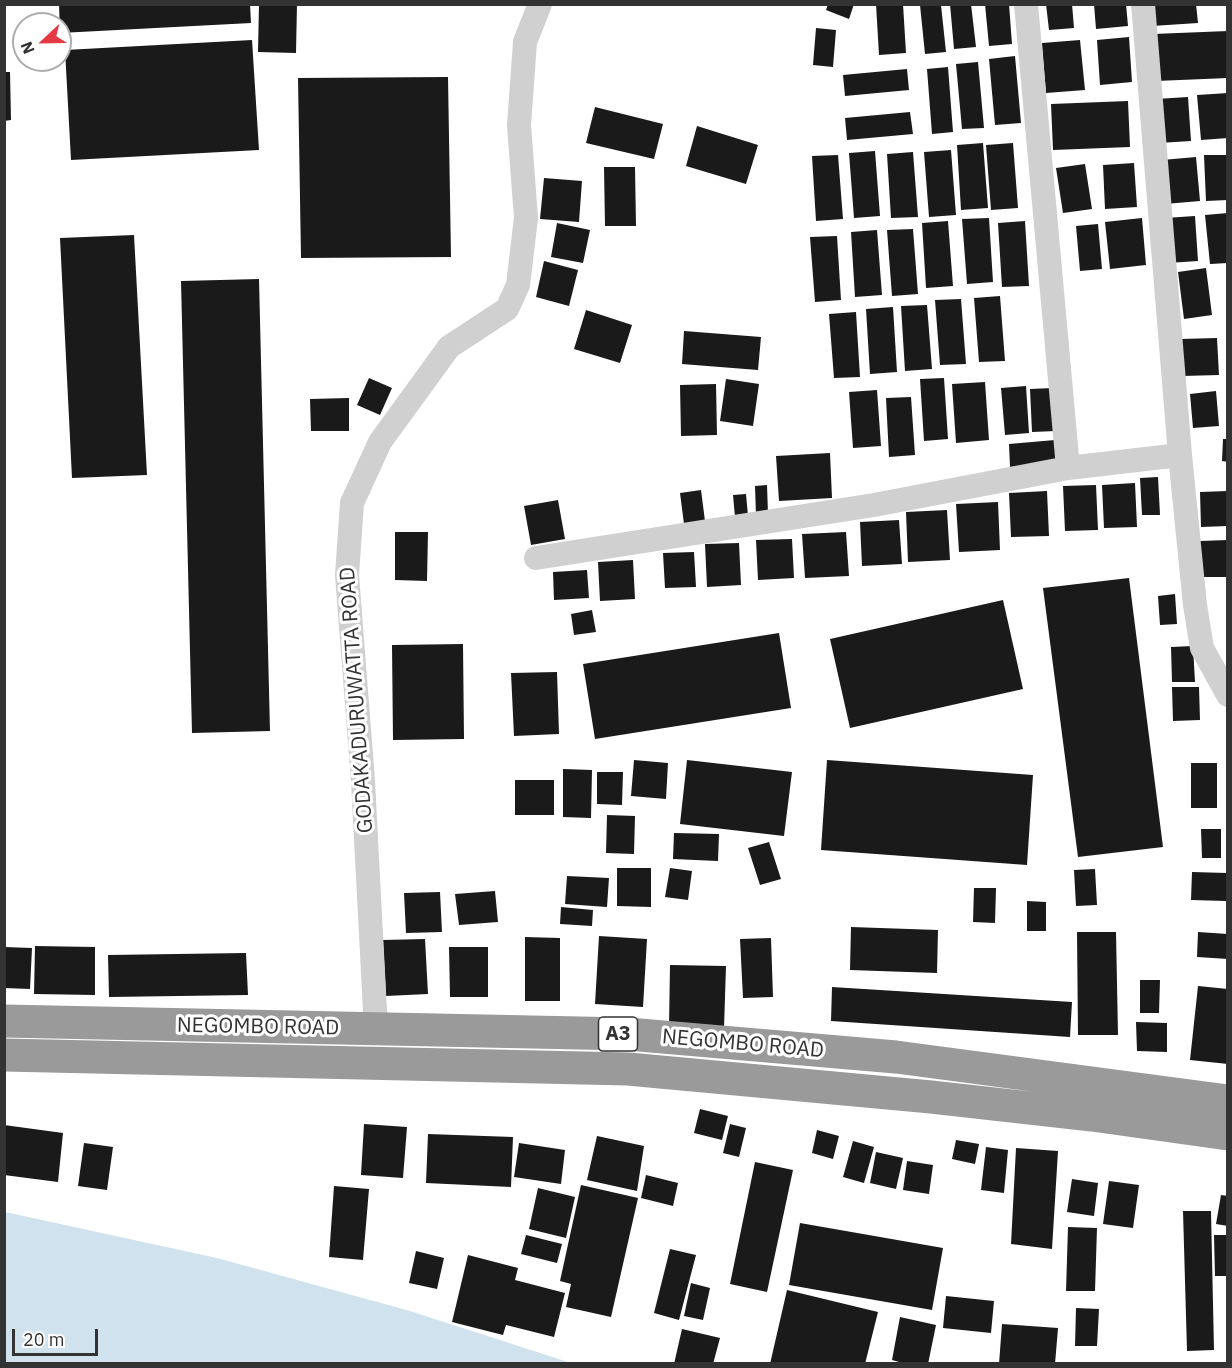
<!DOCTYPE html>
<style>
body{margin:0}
#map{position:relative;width:1232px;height:1368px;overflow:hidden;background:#fff;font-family:"IBM Plex Sans",sans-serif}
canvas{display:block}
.frame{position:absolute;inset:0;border:6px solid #333;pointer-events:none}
.north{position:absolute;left:12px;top:12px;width:60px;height:60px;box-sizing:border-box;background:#fff;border:2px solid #adadad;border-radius:50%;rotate:248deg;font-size:16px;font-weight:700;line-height:24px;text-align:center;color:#333}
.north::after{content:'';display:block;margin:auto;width:21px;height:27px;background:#e63946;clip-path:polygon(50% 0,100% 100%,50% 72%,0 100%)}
.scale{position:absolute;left:12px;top:1329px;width:86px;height:27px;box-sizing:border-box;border:3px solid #333;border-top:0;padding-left:8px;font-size:18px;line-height:21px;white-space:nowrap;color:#333;-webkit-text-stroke:4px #fff;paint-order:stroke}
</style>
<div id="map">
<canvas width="1232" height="1368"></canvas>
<div class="frame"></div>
<div class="north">N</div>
<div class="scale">20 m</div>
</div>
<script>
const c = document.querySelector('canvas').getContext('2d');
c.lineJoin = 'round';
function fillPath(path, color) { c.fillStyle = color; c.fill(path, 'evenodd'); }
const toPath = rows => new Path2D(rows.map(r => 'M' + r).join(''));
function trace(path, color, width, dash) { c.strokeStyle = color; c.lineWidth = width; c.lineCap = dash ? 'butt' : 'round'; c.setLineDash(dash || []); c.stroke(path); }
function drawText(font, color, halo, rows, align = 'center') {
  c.font = font + ' "IBM Plex Sans",sans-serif'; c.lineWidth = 6; c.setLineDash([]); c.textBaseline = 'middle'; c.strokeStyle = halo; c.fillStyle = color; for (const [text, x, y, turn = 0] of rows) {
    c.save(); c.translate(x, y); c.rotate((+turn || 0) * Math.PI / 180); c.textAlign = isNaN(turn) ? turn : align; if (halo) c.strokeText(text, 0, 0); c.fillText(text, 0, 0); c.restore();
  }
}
fillPath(toPath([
 [5,1212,217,1258,410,1311,571,1363,5,1363]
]), '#cfe2ee');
fillPath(toPath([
 [59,4,250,4,251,23,60,33],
 [259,4,297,4,296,53,258,52],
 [828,4,854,4,849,19,826,10],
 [876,4,903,4,906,53,879,55],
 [950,4,971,4,976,47,954,49],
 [985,4,1009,4,1012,44,989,46],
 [1046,4,1072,4,1074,28,1049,30],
 [1094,4,1126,4,1128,26,1096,29],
 [1150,4,1196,4,1198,23,1152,26],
 [920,5,941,5,946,52,925,54],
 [816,28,836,30,833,67,813,65],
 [1228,31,1228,78,1156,81,1153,34],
 [1129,37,1132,82,1100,85,1097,40],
 [252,40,259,150,71,160,65,50],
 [1080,40,1085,90,1046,93,1042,43],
 [1015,56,1021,123,995,125,989,59],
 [978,62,984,128,962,129,956,64],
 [948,67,953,132,932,134,927,69],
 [907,69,909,90,845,96,843,75],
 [4,72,10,72,11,120,4,121],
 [448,77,451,257,301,258,298,78],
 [1228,93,1228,138,1201,140,1197,95],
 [1188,97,1191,141,1159,143,1156,99],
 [1128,101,1130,147,1053,150,1051,104],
 [595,107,663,124,654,159,586,143],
 [910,112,913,134,847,140,845,118],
 [697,126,758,145,746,184,686,166],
 [983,143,988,208,961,210,957,145],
 [1013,143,1018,208,991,210,986,145],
 [951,150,956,215,929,217,924,152],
 [875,151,880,216,854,218,849,153],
 [913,152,918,217,891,218,887,154],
 [838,155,843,219,816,221,812,156],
 [1204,155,1228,155,1228,200,1206,201],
 [1196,157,1200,201,1165,204,1162,160],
 [1134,163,1137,207,1105,209,1103,165],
 [1085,164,1092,209,1063,213,1056,168],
 [604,167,635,167,636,226,605,226],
 [544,178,582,181,579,222,540,219],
 [1228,213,1228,263,1210,264,1205,215],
 [1195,216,1198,261,1168,263,1165,218],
 [989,218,993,282,967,284,962,219],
 [1142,218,1146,265,1110,269,1105,222],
 [948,221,953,286,926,288,922,223],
 [1025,221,1029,286,1002,287,998,223],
 [557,223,590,230,583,263,551,257],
 [1098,224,1102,269,1080,271,1076,226],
 [913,229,918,294,892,296,887,230],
 [877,230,882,295,855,297,851,232],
 [134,235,147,475,72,478,60,238],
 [837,236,841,300,815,302,810,237],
 [544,261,578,270,569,306,536,297],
 [1206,268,1212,315,1184,319,1178,272],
 [259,279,270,731,192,733,181,281],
 [1000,296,1005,361,979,362,974,298],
 [961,299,966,364,940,365,935,300],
 [927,305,932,369,905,371,901,306],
 [893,307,897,372,870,374,866,309],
 [586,310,632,325,620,363,574,349],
 [856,312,860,377,834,378,829,314],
 [684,331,761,337,758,370,682,364],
 [1217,338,1219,375,1182,376,1180,339],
 [369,378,392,388,380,415,357,405],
 [944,378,948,439,924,441,920,379],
 [726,379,759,384,753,426,720,421],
 [985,382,989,440,956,443,952,384],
 [716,384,717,435,681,436,680,385],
 [1026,386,1029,433,1005,435,1001,388],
 [1053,388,1056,431,1032,432,1030,389],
 [877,390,881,446,853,448,849,392],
 [1216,391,1219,426,1193,428,1190,394],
 [911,397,915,455,889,457,886,398],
 [349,398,349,431,311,431,310,399],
 [1223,439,1228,439,1228,462,1222,461],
 [1055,440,1057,463,1010,467,1009,444],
 [830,453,832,498,779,501,776,456],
 [1158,477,1160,515,1142,515,1140,478],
 [1135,483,1137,527,1104,528,1102,485],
 [767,485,768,514,756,515,755,486],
 [1096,485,1098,530,1065,531,1063,486],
 [701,490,705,521,684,524,680,493],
 [1047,491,1049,536,1011,537,1009,493],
 [1228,491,1228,526,1201,527,1200,492],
 [746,494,748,516,735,517,733,495],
 [558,500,565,539,531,545,524,506],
 [998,502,1000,550,959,552,956,504],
 [947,510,950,560,908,562,906,512],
 [899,520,902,564,862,566,860,522],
 [395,532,428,532,427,581,395,580],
 [846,532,849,576,805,578,802,534],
 [792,539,794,578,758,580,756,540],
 [1228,540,1228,577,1201,577,1200,541],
 [739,543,741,585,707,587,705,544],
 [694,552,696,587,665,588,663,553],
 [633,560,635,599,600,601,598,562],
 [587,570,589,598,554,600,553,572],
 [1129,578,1163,847,1078,857,1043,588],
 [1175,594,1177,624,1160,625,1158,596],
 [1003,600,1023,689,850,728,830,639],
 [592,610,596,632,574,635,571,614],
 [779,633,791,708,595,739,583,664],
 [463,644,464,739,393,740,392,645],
 [1193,646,1195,682,1172,682,1171,647],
 [557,672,559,734,514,736,511,673],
 [1172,687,1199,687,1200,720,1173,721],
 [634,760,668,763,666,799,631,796],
 [687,760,792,772,784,836,680,824],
 [827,760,1033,775,1027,865,821,850],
 [1191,763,1217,763,1217,808,1191,808],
 [563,769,592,770,591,818,563,817],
 [597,772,623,772,622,805,597,804],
 [515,780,554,780,554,815,515,815],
 [607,815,635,816,634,854,606,853],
 [1201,829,1221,829,1221,858,1202,858],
 [674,833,719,834,718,861,673,859],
 [769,842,781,879,760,885,748,848],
 [617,868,651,868,651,907,617,906],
 [670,868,692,871,688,900,665,897],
 [1095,869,1097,905,1076,906,1074,870],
 [1192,872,1227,873,1226,901,1191,900],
 [567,876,609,878,607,907,565,904],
 [974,888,996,888,995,923,973,922],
 [495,891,498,922,459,925,455,894],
 [440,892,442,932,406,933,404,893],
 [1027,901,1046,902,1046,931,1027,931],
 [561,907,593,910,592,926,560,924],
 [851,927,938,930,937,973,850,970],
 [1077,932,1116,932,1118,1035,1078,1035],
 [1198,932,1228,934,1228,959,1197,957],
 [599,936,647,939,643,1007,595,1004],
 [525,937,560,938,560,1001,525,1001],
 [771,938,773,997,743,998,740,939],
 [425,939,428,994,386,996,383,940],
 [35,946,95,947,95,995,34,994],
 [4,947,32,948,30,989,4,988],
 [449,947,488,947,488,997,450,997],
 [246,953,248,995,109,997,108,955],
 [670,965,726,966,724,1028,669,1027],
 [1140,980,1160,980,1159,1013,1140,1013],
 [1198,986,1228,989,1228,1064,1190,1060],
 [832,987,1072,1002,1070,1037,831,1021],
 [1136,1022,1167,1023,1167,1052,1137,1051],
 [700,1109,728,1116,722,1140,694,1133],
 [364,1124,407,1127,403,1178,361,1175],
 [730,1124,746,1128,739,1157,723,1153],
 [4,1125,63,1133,58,1182,4,1175],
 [817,1130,839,1136,833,1159,812,1153],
 [428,1134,513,1137,511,1187,426,1183],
 [597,1136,644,1146,637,1191,587,1180],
 [956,1140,979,1144,975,1164,952,1159],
 [853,1141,874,1147,864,1183,843,1177],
 [84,1143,113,1147,107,1190,78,1186],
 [519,1143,565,1150,561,1184,514,1177],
 [986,1147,1008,1150,1004,1193,981,1190],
 [1016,1148,1058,1151,1052,1249,1011,1244],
 [876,1152,903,1158,896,1189,870,1183],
 [907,1161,933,1165,929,1194,903,1190],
 [755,1162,793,1170,767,1292,730,1284],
 [646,1175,678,1183,673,1206,641,1198],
 [1072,1179,1098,1183,1094,1216,1067,1212],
 [1109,1181,1139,1185,1133,1228,1103,1224],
 [581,1185,638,1198,611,1317,566,1307,571,1284,560,1281],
 [334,1186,369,1189,363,1260,329,1257],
 [538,1188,575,1197,566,1238,529,1229],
 [1221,1195,1228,1196,1228,1226,1216,1224],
 [1183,1211,1211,1211,1214,1350,1187,1351],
 [800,1223,943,1248,932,1310,789,1285],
 [1068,1227,1097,1228,1095,1291,1066,1291],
 [526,1235,562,1244,557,1263,521,1254],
 [1214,1235,1228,1235,1228,1276,1215,1276],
 [670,1249,696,1255,679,1320,654,1313],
 [416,1251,444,1258,437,1289,409,1283],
 [468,1255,518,1268,515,1280,565,1293,554,1337,506,1325,503,1335,452,1322],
 [691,1283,710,1288,703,1320,684,1316],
 [787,1290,878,1312,865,1364,770,1364],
 [946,1296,994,1301,991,1333,943,1328],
 [1076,1308,1099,1309,1097,1346,1075,1346],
 [900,1317,936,1325,928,1364,906,1364,892,1360],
 [1002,1324,1058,1328,1055,1364,999,1364],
 [682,1329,720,1338,713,1364,674,1364]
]), '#1a1a1a');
trace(toPath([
 [1026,4,1068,468],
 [1143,4,1180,455,1195,605,1202,648,1228,695],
 [536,558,874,505,1068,468,1180,455],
 [376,1030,363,781,347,575,352,503,380,442,449,347,507,309,518,285,526,218,519,125,525,42,540,4]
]), '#d0d0d0', 24);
trace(toPath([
 [4,1021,628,1034,896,1057,1228,1101],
 [4,1055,628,1069,931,1097,1092,1115,1228,1134]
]), '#9a9a9a', 33);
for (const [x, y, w] of [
 [618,1034,39]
]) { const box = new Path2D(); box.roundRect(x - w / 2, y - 17, w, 34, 4.5); c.fillStyle = '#fff'; c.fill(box); trace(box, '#333', 1.5); }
drawText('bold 20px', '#333', null, [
 ["A3",618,1034]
]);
drawText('21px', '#333', '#fff', [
 ["GODAKADURUWATTA ROAD",357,700,-94],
 ["NEGOMBO ROAD",258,1027,1],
 ["NEGOMBO ROAD",743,1044,5]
]);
</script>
